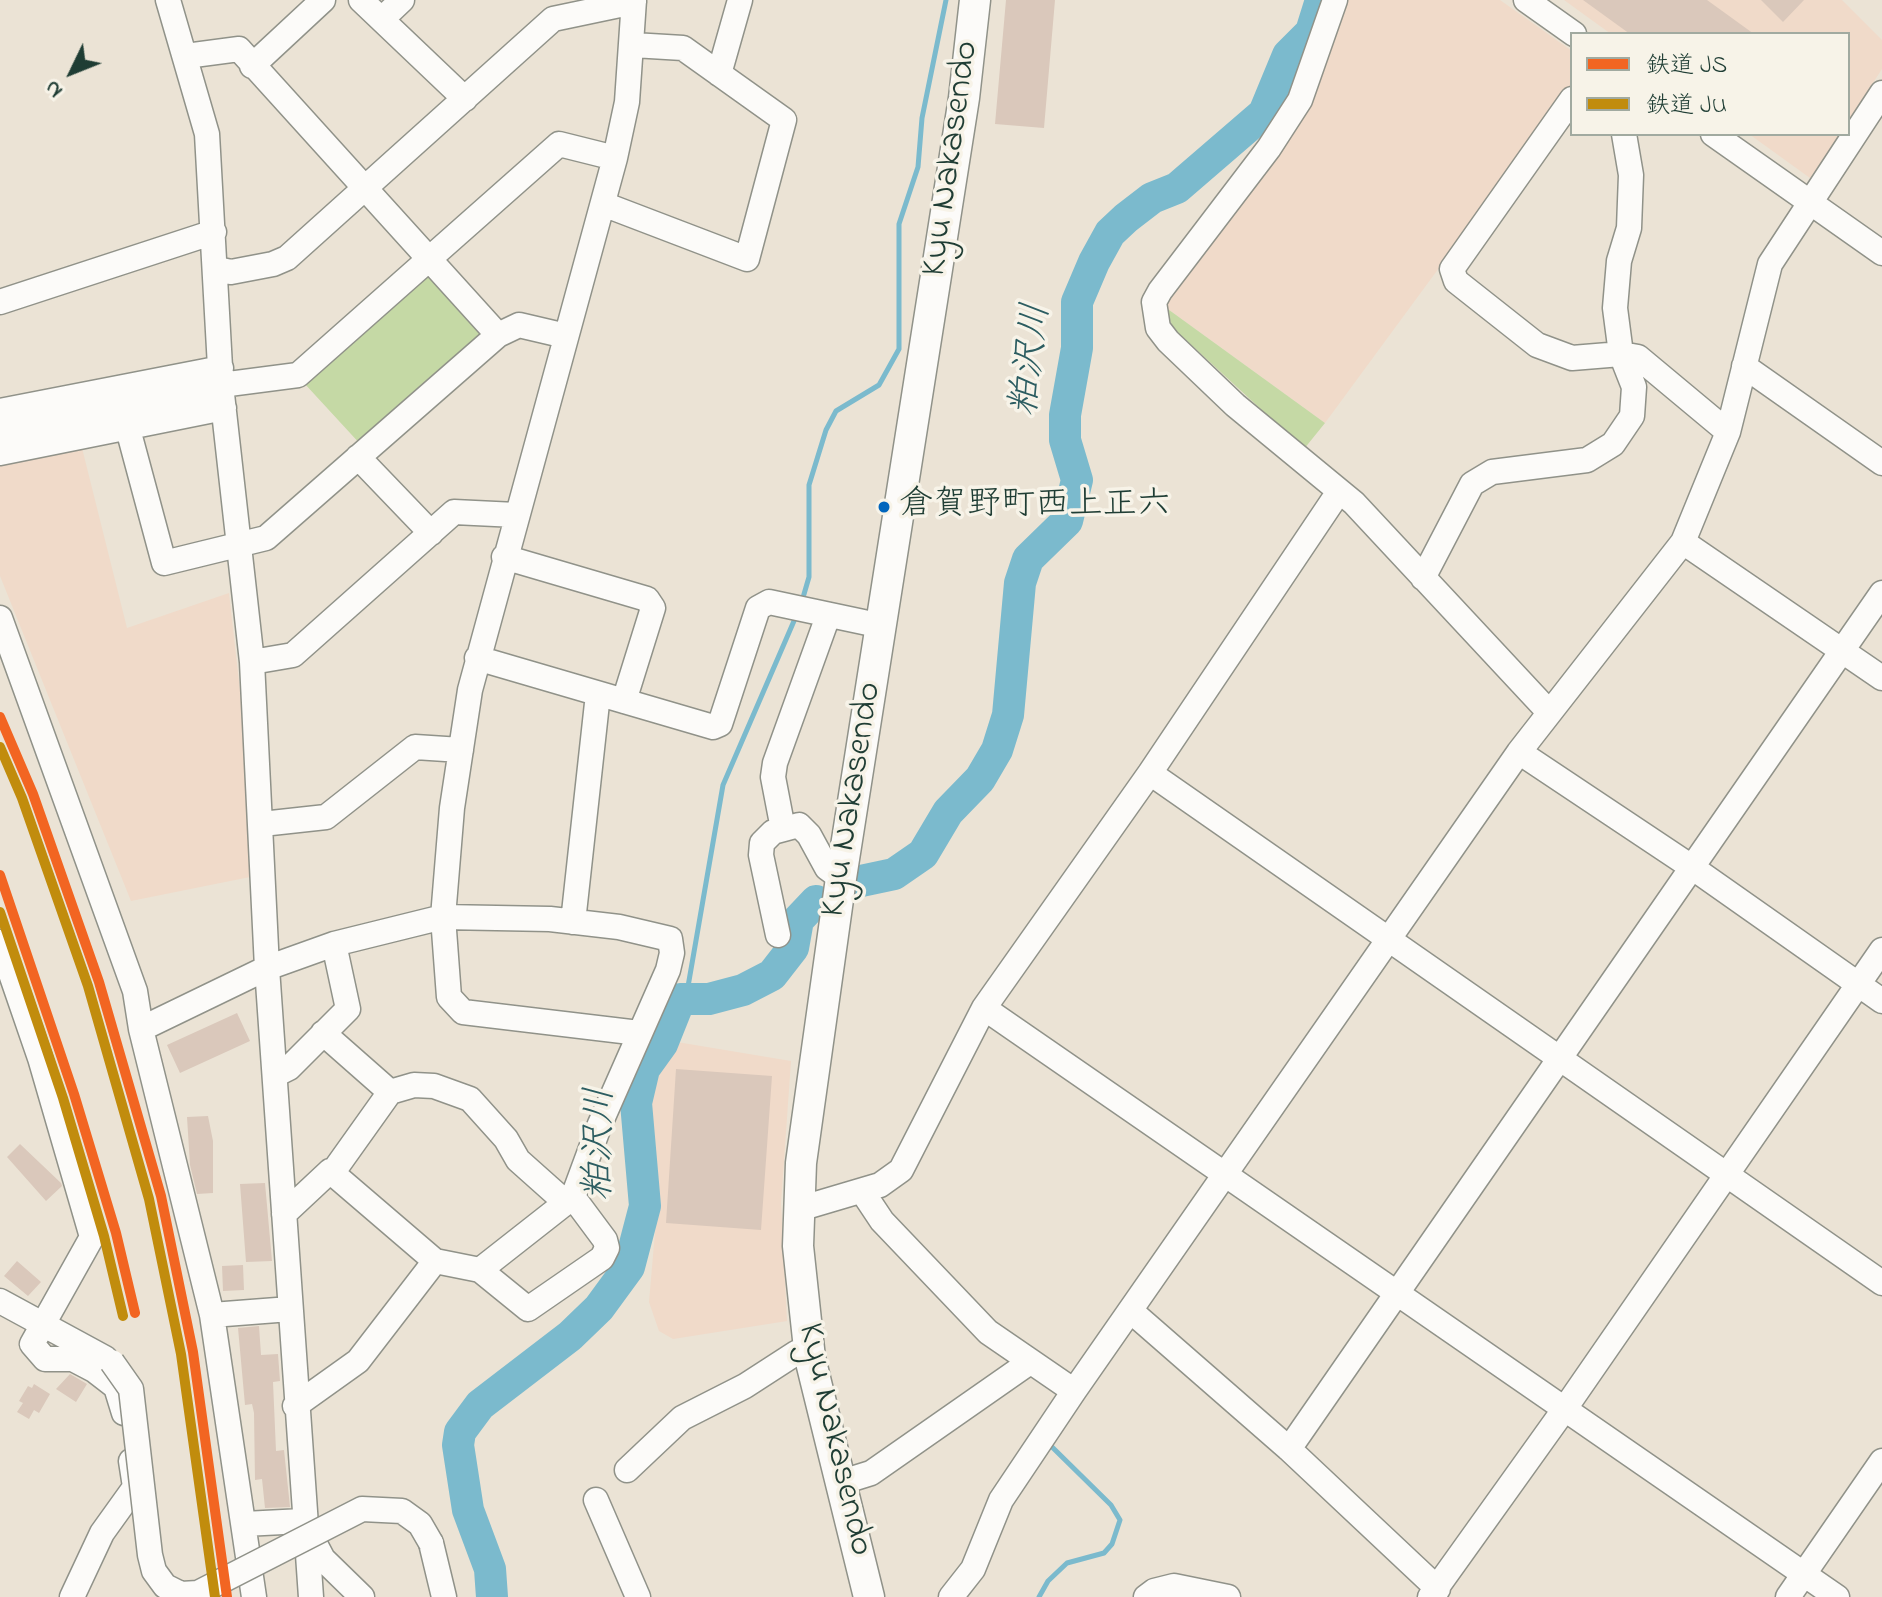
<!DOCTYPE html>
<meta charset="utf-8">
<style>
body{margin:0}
#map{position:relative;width:1882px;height:1597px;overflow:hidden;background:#ebe3d5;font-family:"Indie Flower","Klee One",sans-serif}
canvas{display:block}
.legend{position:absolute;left:1570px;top:32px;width:280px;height:104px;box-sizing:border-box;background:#f7f3e8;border:2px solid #a1aaa0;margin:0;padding:10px 14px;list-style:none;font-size:24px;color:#1f3d34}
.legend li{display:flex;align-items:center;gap:16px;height:40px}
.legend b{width:40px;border:2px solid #a1aaa0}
.north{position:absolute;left:32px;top:32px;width:80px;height:80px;-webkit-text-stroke:6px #f7f3e8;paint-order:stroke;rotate:227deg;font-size:22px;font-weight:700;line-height:32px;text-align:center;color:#1f3d34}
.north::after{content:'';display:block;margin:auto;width:28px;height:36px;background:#1f3d34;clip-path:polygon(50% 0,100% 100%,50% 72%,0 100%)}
</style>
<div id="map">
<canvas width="1882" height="1597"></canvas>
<ul class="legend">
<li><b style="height:10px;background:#f26522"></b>鉄道 JS</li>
<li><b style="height:10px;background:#c18c0d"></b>鉄道 JU</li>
</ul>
<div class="north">N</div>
</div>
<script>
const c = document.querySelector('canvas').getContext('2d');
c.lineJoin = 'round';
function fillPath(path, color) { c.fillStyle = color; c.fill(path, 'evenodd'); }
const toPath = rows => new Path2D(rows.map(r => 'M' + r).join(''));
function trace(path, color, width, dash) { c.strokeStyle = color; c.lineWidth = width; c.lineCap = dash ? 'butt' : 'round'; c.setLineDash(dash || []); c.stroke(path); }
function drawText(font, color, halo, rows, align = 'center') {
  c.font = font + ' "Indie Flower","Klee One",sans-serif'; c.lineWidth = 7; c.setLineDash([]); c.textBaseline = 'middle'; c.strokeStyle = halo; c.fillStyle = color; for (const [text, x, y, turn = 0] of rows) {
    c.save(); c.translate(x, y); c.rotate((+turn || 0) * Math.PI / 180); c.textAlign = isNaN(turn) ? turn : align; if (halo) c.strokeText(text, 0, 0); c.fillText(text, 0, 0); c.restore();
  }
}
fillPath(toPath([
 [1345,0,1500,0,1572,51,1572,87,1325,423,1165,307,1249,191,1273,164,1315,95],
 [1564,0,1842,0,1882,40,1882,69,1848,121,1848,34,1611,34],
 [1749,134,1840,134,1810,178],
 [81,444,127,628,229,593,248,762,255,876,131,901,0,576,0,462],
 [671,1041,791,1061,781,1203,787,1321,673,1339,659,1331,649,1302,656,1221,647,1107,652,1074]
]), '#f0dac9');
fillPath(toPath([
 [419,276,428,277,480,331,479,341,362,446,304,383],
 [1165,307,1325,423,1304,449,1173,328]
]), '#c5d9a5');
trace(toPath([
 [802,601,809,577,809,485,826,430,836,411,879,385,899,349,899,224,918,167,922,118,946,0],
 [686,998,723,785,797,614],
 [1039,1597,1048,1581,1067,1563,1104,1553,1112,1544,1120,1520,1111,1505,1050,1445,1052,1442]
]), '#7bbacd', 5);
trace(toPath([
 [861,881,894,874,923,854,948,812,980,779,997,750,1008,715,1020,583,1028,559,1067,521,1077,480,1065,440,1065,415,1077,348,1077,302,1094,262,1110,233,1126,218,1152,198,1177,188,1264,113,1288,55,1311,32,1321,0],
 [492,1597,490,1569,468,1510,458,1445,460,1432,480,1405,570,1336,599,1308,629,1267,645,1206,636,1103,644,1069,662,1044,680,999,709,999,743,990,772,975,793,948,798,920,816,901]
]), '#7bbacd', 32);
fillPath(toPath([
 [1006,0,1055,0,1044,128,995,124],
 [1583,0,1707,0,1754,34,1630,34],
 [1761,0,1804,0,1783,22],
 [237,1013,250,1041,180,1073,167,1045],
 [676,1069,772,1076,761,1230,666,1223],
 [208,1116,213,1141,213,1193,197,1194,190,1165,187,1117],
 [20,1144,61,1183,62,1186,46,1201,7,1157],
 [265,1183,272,1261,246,1262,240,1184],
 [17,1261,41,1282,28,1296,4,1276],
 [243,1265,244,1290,223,1291,222,1266],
 [259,1326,261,1355,278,1354,280,1381,273,1382,276,1451,284,1450,290,1507,265,1508,262,1479,255,1480,254,1413,252,1404,245,1405,238,1328],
 [70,1374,87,1384,76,1402,56,1389],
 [34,1384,50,1394,39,1413,34,1410,29,1419,17,1412,23,1403,19,1401,28,1386,32,1388]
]), '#dac8bb');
const minor = toPath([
 [168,0,207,134,221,385,252,662,267,968,311,1597],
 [361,0,465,99],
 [634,0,627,102,615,158,470,690,452,808,443,917,449,997,463,1012,639,1033],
 [1335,0,1300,100,1269,148,1160,291,1154,302,1158,328,1168,341,1235,405,1354,503,1548,711],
 [1526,0,1574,34],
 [382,19,402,0],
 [186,56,239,49,498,335],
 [252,66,323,0],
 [719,74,740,0],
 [1572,99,1452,269,1456,281,1537,345,1572,358,1621,354,1638,357,1728,432],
 [1713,134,1882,253],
 [603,204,747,259,784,120,683,48,633,45],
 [217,269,231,272,273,264,287,258,553,19,634,2],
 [0,302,214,232],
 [1744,366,1882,463],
 [0,411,221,368],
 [128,429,164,563,266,538,498,335,519,325,566,336],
 [0,432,221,385,298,375,559,144,615,158],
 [0,453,224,408],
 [358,457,431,533],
 [1683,542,1882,678],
 [504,557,647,599,653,608,624,701],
 [1423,578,1472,484,1492,472,1587,460,1613,444,1632,416,1634,387,1621,354,1615,308,1619,261,1629,228,1631,175,1624,134],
 [0,618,135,991,141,1029,212,1315,254,1597],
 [477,658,713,727,720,724,758,608,769,602,882,626],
 [252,662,293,655,454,512,516,515],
 [1519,752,1693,868,1882,1001],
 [1150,773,1882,1283],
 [262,824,326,817,415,747,461,750],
 [783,829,773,777,775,763,828,616],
 [573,922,598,694],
 [778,935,761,855,762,843,773,832,799,825,809,835,827,868,841,878],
 [0,942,40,1058,92,1237,32,1344,45,1359,73,1359,94,1370,116,1387,124,1413],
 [984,1008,1837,1597],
 [141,1029,267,968,334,944,443,917,550,919,619,927,670,939,672,953,668,970,600,1124,573,1197],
 [323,1033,390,1092],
 [275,1075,289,1068,348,1009,334,944],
 [333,1172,390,1092,414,1085,434,1086,470,1099,506,1139,518,1160,564,1201],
 [862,1191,882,1221,988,1332,1074,1391],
 [799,1209,880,1185,901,1170,984,1008,1150,773,1338,493],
 [284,1214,330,1171,435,1261,480,1270,528,1309,602,1258,607,1248,605,1240,573,1197,480,1270],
 [0,1301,105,1358],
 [1132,1312,1289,1449,1438,1589],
 [212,1315,290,1309],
 [295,1406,358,1361,435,1261],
 [1289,1449,1882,593],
 [627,1470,682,1418,745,1386,796,1353,810,1352],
 [839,1483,871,1473,1030,1362],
 [596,1500,638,1597],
 [244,1524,303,1521,323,1559,362,1597],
 [431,1543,444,1597],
 [72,1597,102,1533,135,1487,131,1461],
 [951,1597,973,1569,1001,1500,1074,1391,1519,752,1683,542,1728,432,1770,264,1882,93],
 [1146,1597,1154,1591,1174,1586,1228,1597],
 [1430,1597,1566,1407,1882,950],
 [1788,1597,1882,1461]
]);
const major = toPath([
 [869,1597,810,1358,798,1246,801,1163,841,878,964,98,975,0]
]);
trace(minor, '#909289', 27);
trace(major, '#909289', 33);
trace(minor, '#fcfbf9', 24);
trace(major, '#fcfbf9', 30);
const minorBridge = toPath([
 [112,1362,131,1389,150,1555,154,1571,165,1586,181,1594,198,1593,362,1509,402,1511,420,1524,431,1543]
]);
trace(minorBridge, '#909289', 27, []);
trace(minorBridge, '#fcfbf9', 24);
trace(toPath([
 [0,717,33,794,99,982,161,1196,193,1352,227,1597],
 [0,875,74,1094,116,1233,135,1313]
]), '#f26522', 10);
trace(toPath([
 [0,747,22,798,88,986,149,1199,181,1354,215,1597],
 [0,912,63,1098,104,1236,123,1316]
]), '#c18c0d', 10);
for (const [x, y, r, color] of [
 [884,507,7,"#0065bd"]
]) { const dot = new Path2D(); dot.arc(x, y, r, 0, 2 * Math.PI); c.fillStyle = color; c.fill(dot); trace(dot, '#f7f3e8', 3); }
drawText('34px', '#1f3d34', '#f7f3e8', [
 ["倉賀野町西上正六",899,507]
], 'left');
drawText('36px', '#1f3d34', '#f7f3e8', [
 ["Kyu Nakasendo",953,159,-82],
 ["Kyu Nakasendo",854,800,-81],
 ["Kyu Nakasendo",833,1440,77]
]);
drawText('italic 38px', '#2c5d61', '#f7f3e8', [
 ["粕沢川",1034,360,-83],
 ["粕沢川",603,1144,-89]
]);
</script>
